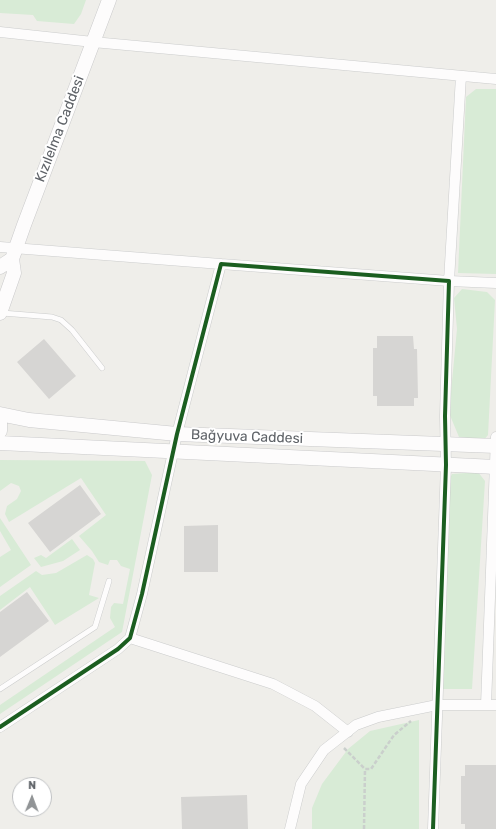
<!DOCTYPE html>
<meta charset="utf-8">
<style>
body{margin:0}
#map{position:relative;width:496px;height:829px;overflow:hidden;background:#efeeea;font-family:Rubik,sans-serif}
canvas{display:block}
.north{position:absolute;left:12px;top:777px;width:40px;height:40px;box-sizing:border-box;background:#fff;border:1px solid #bfc1c3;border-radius:50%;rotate:1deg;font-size:11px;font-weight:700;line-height:16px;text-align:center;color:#5f6368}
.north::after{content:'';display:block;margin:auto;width:14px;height:18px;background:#919496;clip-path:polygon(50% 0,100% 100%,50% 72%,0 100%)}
</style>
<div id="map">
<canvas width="496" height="829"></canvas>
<div class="north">N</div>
</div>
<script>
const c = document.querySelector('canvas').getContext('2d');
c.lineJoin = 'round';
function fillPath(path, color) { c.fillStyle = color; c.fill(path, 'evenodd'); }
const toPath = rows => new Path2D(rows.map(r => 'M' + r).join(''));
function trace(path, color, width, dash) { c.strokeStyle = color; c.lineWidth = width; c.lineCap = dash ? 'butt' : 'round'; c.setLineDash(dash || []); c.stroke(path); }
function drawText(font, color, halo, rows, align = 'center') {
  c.font = font + ' Rubik,sans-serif'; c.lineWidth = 4; c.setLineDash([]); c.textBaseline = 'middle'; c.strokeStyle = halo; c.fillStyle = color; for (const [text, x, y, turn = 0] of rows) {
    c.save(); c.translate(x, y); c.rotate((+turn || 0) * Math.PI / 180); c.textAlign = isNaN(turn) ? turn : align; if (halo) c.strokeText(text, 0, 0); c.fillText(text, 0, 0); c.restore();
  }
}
fillPath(toPath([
 [0,0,86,0,81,14,74,24,37,21,33,15,0,13],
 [476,89,496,89,496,274,458,273,466,97],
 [462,289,487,292,495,300,488,435,483,441,459,437,449,413,457,329,454,298],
 [0,460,145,461,152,475,122,632,0,714,0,705,115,627,110,618,111,607,114,603,123,604,130,569,121,566,117,560,110,560,108,565,99,562,92,551,79,536,106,515,81,478,9,522,5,514,7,506,17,499,21,491,19,486,11,483,0,491],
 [478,472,485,481,472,689,441,689,447,484,452,474],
 [0,518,31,565,0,587,0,557,11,550,0,531],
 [72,539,80,550,63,561,41,567,34,558,41,555,46,558],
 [87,555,93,559,95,563,89,595,99,598,55,625,30,587,0,610,0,596,36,571,42,575,56,573],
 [419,720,419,829,312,829,312,808,322,784,348,749,370,731]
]), '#d8ebd6');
fillPath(toPath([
 [377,336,413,336,414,349,417,349,418,398,414,398,414,406,377,406,377,396,373,396,373,348,377,348],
 [44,339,76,376,49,399,17,362],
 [80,485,101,514,50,552,28,523],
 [218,525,218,572,184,572,184,526],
 [27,592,49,621,0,657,0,612],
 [465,765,496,765,496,829,465,829,465,824,461,824,461,776,465,776],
 [247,795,248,829,182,829,181,797]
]), '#d6d5d3');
const lane = toPath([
 [2,313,52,317,61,320,72,330,102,368],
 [0,689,95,627,109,581]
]);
const street = toPath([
 [0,32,93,42,496,79],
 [461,76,449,281,496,283],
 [0,247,221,264],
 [130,638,273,684,315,706,348,732],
 [486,705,496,437],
 [0,727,118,649,130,638,142,594,177,434,221,264,449,281,445,416,446,465,433,829],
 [290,829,301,784,324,750,356,725,378,717,437,705,496,705]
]);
const secondary = toPath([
 [0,267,12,259],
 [0,313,14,273,12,259,24,225,109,0],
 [0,431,0,414,29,420,177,434,496,446],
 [0,443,496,467]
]);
trace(lane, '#cbcccc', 6);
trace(street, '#cbcccc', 11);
trace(secondary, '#cacacb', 15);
trace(toPath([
 [344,748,365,769,371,769,394,735,411,721],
 [364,829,365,769]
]), '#cacfcc', 2.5, [4, 2]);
trace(lane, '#fdfcfc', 5);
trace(street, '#fdfcfc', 10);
trace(secondary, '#fdfcfc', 14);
trace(toPath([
 [0,727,118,649,130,638,142,594,177,434,221,264,449,281,445,416,446,465,433,829]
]), '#1b5e20', 4);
drawText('14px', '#5f6368', '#fff', [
 ["Kızılelma Caddesi",60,129,-69],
 ["Bağyuva Caddesi",247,437,2]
]);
</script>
